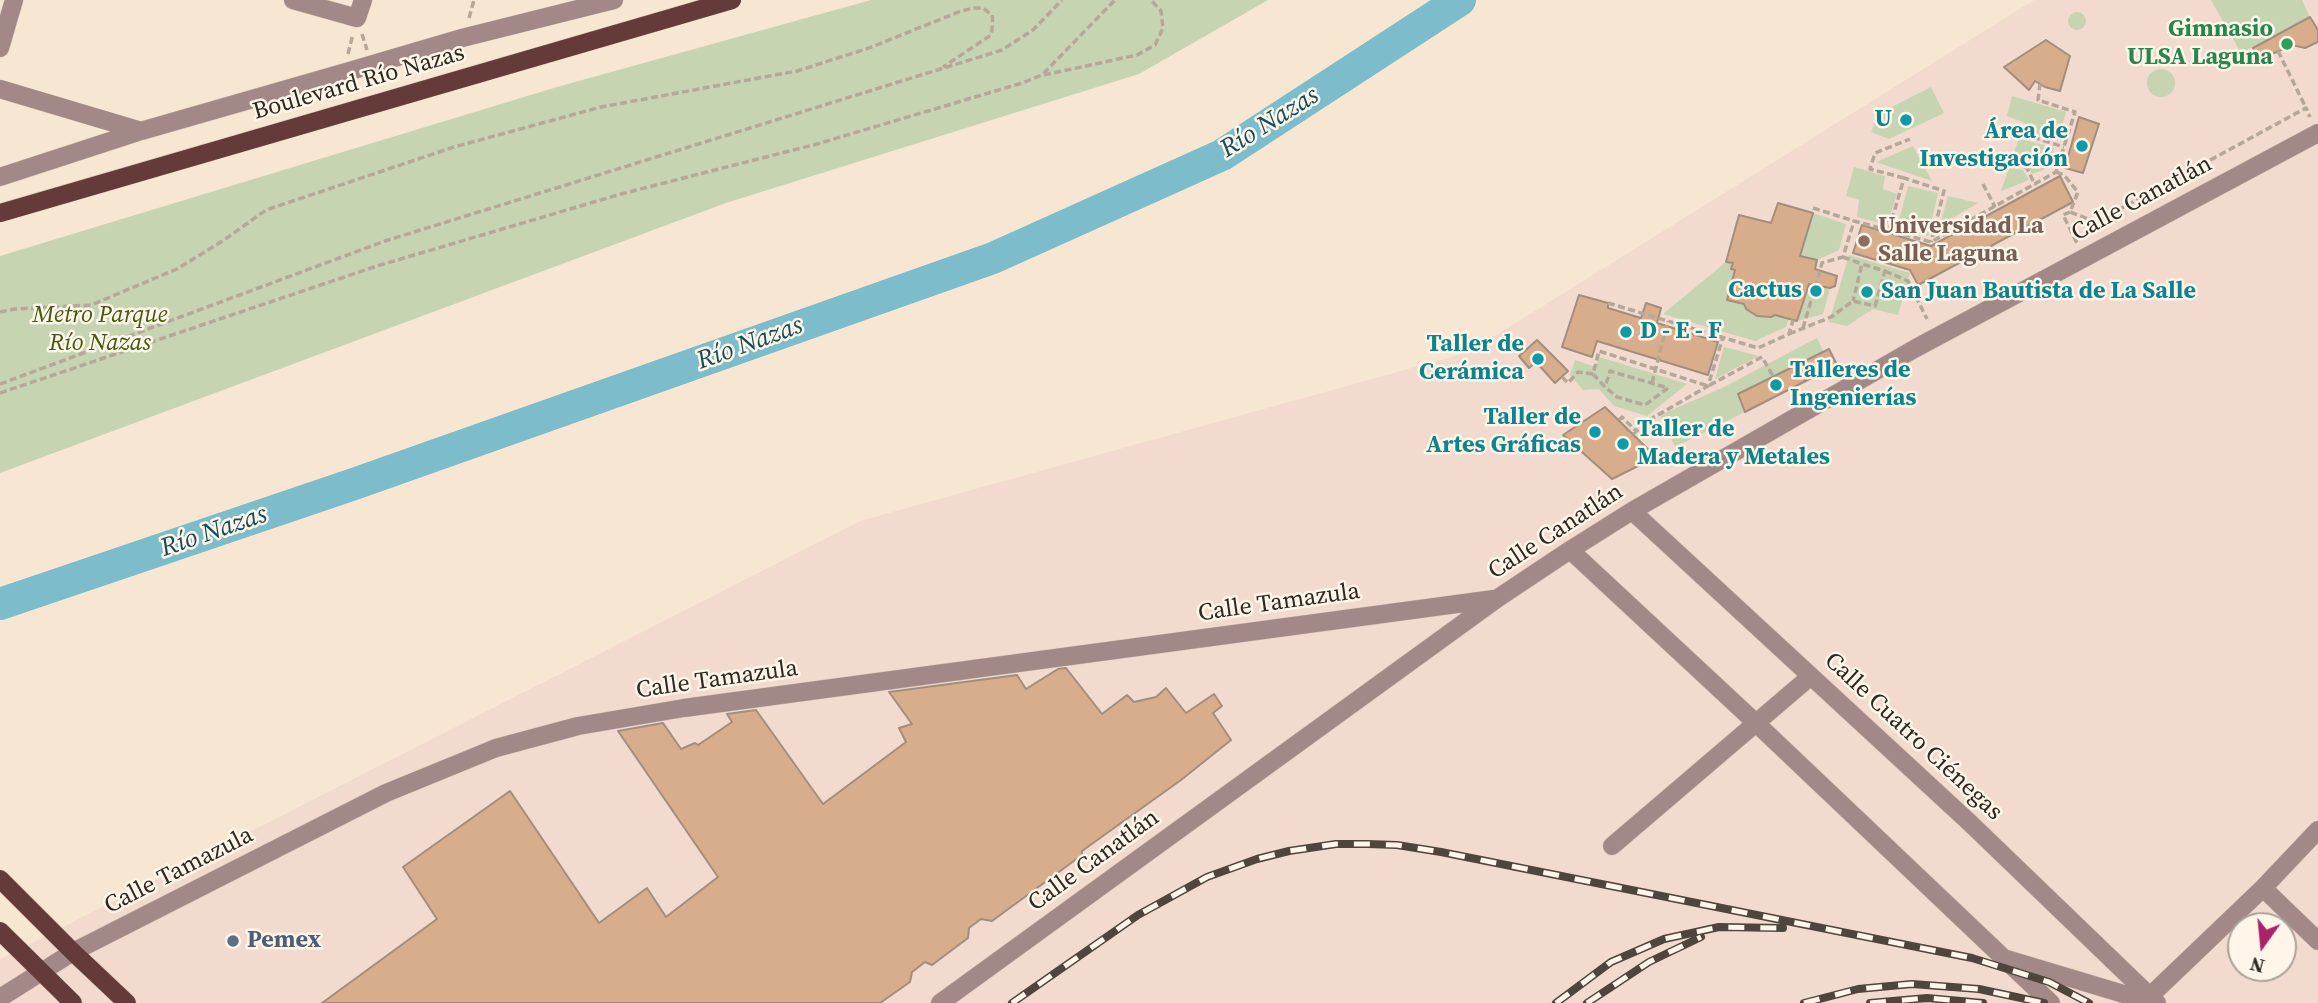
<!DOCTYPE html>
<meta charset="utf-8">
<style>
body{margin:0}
#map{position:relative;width:2318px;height:1003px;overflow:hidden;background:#f7e7d2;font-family:"Source Serif 4",serif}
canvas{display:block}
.north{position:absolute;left:2227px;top:912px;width:70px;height:70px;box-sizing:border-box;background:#fff5e8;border:2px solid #aba398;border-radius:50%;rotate:195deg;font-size:19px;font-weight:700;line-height:28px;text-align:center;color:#2e2820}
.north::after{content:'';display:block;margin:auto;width:24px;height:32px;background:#ab2266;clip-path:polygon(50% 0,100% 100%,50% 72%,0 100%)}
</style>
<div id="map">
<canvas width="2318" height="1003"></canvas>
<div class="north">N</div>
</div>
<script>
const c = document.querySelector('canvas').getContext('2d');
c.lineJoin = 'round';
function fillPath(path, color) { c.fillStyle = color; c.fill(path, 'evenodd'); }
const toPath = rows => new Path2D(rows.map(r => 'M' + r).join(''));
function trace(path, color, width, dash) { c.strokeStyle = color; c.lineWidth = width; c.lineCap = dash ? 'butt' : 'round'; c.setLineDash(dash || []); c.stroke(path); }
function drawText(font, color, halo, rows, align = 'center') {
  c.font = font + ' "Source Serif 4",serif'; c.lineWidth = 5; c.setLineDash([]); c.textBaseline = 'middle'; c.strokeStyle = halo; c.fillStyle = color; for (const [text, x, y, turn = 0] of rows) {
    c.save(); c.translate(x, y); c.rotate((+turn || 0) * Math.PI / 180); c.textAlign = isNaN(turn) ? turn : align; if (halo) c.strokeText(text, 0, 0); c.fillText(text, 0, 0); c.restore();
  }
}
fillPath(toPath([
 [2034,0,2318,0,2318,1003,0,1003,0,959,860,521,1469,352],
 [2241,926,2283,926,2283,968,2241,968]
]), '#f2dacf');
fillPath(toPath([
 [871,0,1268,0,1139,74,726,203,0,473,0,256,557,87],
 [2211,0,2302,0,2310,17,2241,53],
 '2068 21a9 9 0 1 1 18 0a9 9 0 1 1-18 0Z',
 '2147 83a14 14 0 1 1 28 0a14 14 0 1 1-28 0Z',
 [1931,87,1944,113,1889,139,1871,132,1880,113],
 [2012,96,2066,112,2058,141,2039,135,2023,122,2007,116],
 [2019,138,2054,148,2048,168,2032,174,2028,163,2012,158],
 [1913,146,1932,181,1876,162],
 [1854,167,1885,176,1883,189,1897,194,1887,225,1857,217,1859,200,1846,196],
 [2009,168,2023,170,2029,180,2001,191],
 [1908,186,1938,193,1928,236,1897,228],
 [1948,196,1978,203,1940,225],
 [1813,213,1846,224,1839,250,1817,260,1800,256],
 [1849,255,1910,273,1898,315,1873,309,1847,326,1829,322],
 [1726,262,1733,263,1735,270,1728,300,1744,304,1746,309,1757,316,1771,317,1775,315,1789,319,1786,327,1755,341,1663,314],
 [1809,284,1830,288,1823,314,1797,321],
 [1817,338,1823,351,1738,394,1745,412,1675,447,1660,415,1722,388],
 [1724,347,1759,356,1715,379],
 [1599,357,1655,374,1687,384,1647,416,1614,406,1599,389,1583,390,1570,375,1575,360,1596,367]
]), '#c6d4b2');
trace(toPath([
 [0,604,354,484,993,258,1222,155,1460,0]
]), '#7dbccb', 32);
const building = toPath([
 [2310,17,2318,30,2318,42,2305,48,2292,45,2259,60,2253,48,2310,17],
 [2046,40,2070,56,2060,91,2045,87,2035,81,2029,90,2004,67,2046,40],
 [2079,117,2099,124,2083,173,2065,168,2079,117],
 [2060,176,2073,202,1918,285,1910,270,1853,253,1862,225,1931,246,2060,176],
 [1778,203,1813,213,1800,256,1817,260,1815,269,1837,276,1835,286,1830,288,1809,284,1797,321,1775,315,1771,317,1757,316,1746,309,1744,304,1727,300,1735,270,1731,269,1733,263,1726,262,1739,215,1771,223,1778,203],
 [1579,295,1608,303,1608,308,1641,318,1646,303,1661,308,1657,323,1718,342,1708,375,1597,341,1592,357,1562,347,1579,295],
 [1537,340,1568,371,1555,383,1536,362,1529,368,1519,356,1537,340],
 [1829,349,1837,365,1745,412,1738,394,1829,349],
 [1605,407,1656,457,1612,479,1563,435,1605,407],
 [1066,668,1102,714,1127,695,1134,702,1156,697,1166,688,1186,713,1214,694,1222,706,1213,713,1231,740,1181,780,1082,851,1082,855,992,921,981,919,969,928,968,938,932,965,925,962,912,972,910,982,880,1003,322,1003,437,919,403,867,510,791,599,923,647,888,666,917,718,877,618,731,663,723,681,749,695,743,698,745,732,722,727,714,756,710,823,804,906,742,899,728,912,724,889,692,1017,675,1026,689,1058,669,1066,668]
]);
fillPath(building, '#d8ad8b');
trace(building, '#a28e7e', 2);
const minor = toPath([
 [293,0,357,18,363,0],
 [0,48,14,0],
 [0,89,141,131],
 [0,177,141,131,343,73,462,38,614,0],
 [1632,511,1970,823,2157,1003],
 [1570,550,1756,723,2051,1003],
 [1612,846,1811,676],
 [2263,888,2318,941],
 [2007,959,2137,998,2150,996,2263,888,2318,830],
 [0,998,73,952,386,793,496,748,578,726,684,708,1494,599],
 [940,1003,1498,598,1570,550,1632,511,1916,348,2318,133]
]);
const major = toPath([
 [0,213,732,0],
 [0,879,73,952,127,1003],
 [0,931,73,1003]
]);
trace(minor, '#d3c5b2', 19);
trace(major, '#d3c5b2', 19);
trace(toPath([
 [469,18,474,0],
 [362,34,367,50],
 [2278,51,2306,108],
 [348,54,353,34],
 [1044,75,1137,55,1155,45,1163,28,1161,11,1151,0],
 [2013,131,2064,147],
 [2004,161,2027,168,2035,185],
 [2056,172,2064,175,2078,192,2070,212,2096,222,2306,108,2310,117],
 [1904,178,1870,169,1875,153,1910,139],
 [1983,184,1995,207],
 [1813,208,1854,221],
 [2070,212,2063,215,2077,243],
 [1889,230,1904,178,1944,191,1931,242],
 [1843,257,1862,264],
 [1885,271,1908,281,1927,319],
 [1608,303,1758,348,1789,334,1793,320],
 [0,312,15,309,91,305,177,269,224,240,266,210,454,147,601,107,797,71,869,48,961,11,974,8,983,8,992,15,993,23,991,35,943,67],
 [1803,328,1822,263,1843,257,1854,221,1931,242,2056,172,2075,112,2038,100,2040,84],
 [1789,334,1831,317,1853,301,1875,306,1885,271,1862,264,1853,301],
 [1593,374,1605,387,1617,397,1645,405,1668,388,1610,371,1605,387],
 [1562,377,1568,383,1578,372,1593,374,1599,351,1708,386,1762,357,1773,376],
 [1652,383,1668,321],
 [0,384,385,241,1002,50,1033,30,1062,0],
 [0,393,377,266,621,194,817,144,1022,83,1042,75,1115,0],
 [1619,420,1622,417,1636,431],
 [1633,434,1649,420,1708,386,1723,337]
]), '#b5a898', 3.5, [7, 3.5]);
trace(minor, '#a28987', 18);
trace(major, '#643b39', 18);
const rail = toPath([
 [1012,1003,1138,915,1207,877,1257,859,1289,851,1336,844,1367,844,1397,845,1441,852,1972,958,2049,982,2089,1003],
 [1556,1003,1611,962,1664,939,1719,927,1783,928],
 [1587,1003,1649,962,1701,937],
 [1804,1003,1858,989,1912,984,1979,989,2044,1003],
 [1870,1003,1927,998,1983,1003]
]);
trace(rail, '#4e463c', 8);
trace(rail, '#fff5e8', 5, [16]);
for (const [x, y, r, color] of [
 [2287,44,7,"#2e9e5b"],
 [1906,120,7,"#0f9aa8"],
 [2082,146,7,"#0f9aa8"],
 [1864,241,7,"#8d6e63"],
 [1816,291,7,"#0f9aa8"],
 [1867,292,7,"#0f9aa8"],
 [1626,332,7,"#0f9aa8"],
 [1538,359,7,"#0f9aa8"],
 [1776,385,7,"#0f9aa8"],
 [1595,432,7,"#0f9aa8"],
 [1623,444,7,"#0f9aa8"],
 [233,941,7,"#5c6f8a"]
]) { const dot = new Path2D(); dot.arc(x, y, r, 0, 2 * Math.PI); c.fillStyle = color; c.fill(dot); trace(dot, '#fff5e8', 2.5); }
drawText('bold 24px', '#27864d', '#fff5e8', [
 ["Gimnasio",2273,30],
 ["ULSA Laguna",2273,58]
], 'right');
drawText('24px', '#2e2820', '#fff5e8', [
 ["Boulevard Río Nazas",359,83,-16],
 ["Calle Canatlán",2142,199,-28],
 ["Calle Canatlán",1556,532,-33],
 ["Calle Tamazula",1279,603,-8],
 ["Calle Tamazula",717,680,-8],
 ["Calle Cuatro Ciénegas",1913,737,43],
 ["Calle Canatlán",1094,861,-36],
 ["Calle Tamazula",179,871,-27]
]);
drawText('bold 24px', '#0d838f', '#fff5e8', [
 ["U",1892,120],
 ["Área de",2068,132],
 ["Investigación",2068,160],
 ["Cactus",1802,291],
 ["San Juan Bautista de La Salle",1881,292,"left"],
 ["D - E - F",1640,332,"left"],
 ["Taller de",1524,345],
 ["Cerámica",1524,373],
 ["Talleres de",1790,371,"left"],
 ["Ingenierías",1790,399,"left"],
 ["Taller de",1581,418],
 ["Artes Gráficas",1581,446],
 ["Taller de",1637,430,"left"],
 ["Madera y Metales",1637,458,"left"]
], 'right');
drawText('bold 24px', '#785e54', '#fff5e8', [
 ["Universidad La",1878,227],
 ["Salle Laguna",1878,255]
], 'left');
drawText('italic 24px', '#445b15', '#fff5e8', [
 ["Metro Parque",100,316],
 ["Río Nazas",100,344]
]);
drawText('bold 24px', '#4e5e75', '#fff5e8', [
 ["Pemex",247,941]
], 'left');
drawText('italic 26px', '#164d59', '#fff5e8', [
 ["Río Nazas",1270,123,-32],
 ["Río Nazas",750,344,-20],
 ["Río Nazas",214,532,-19]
]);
</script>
